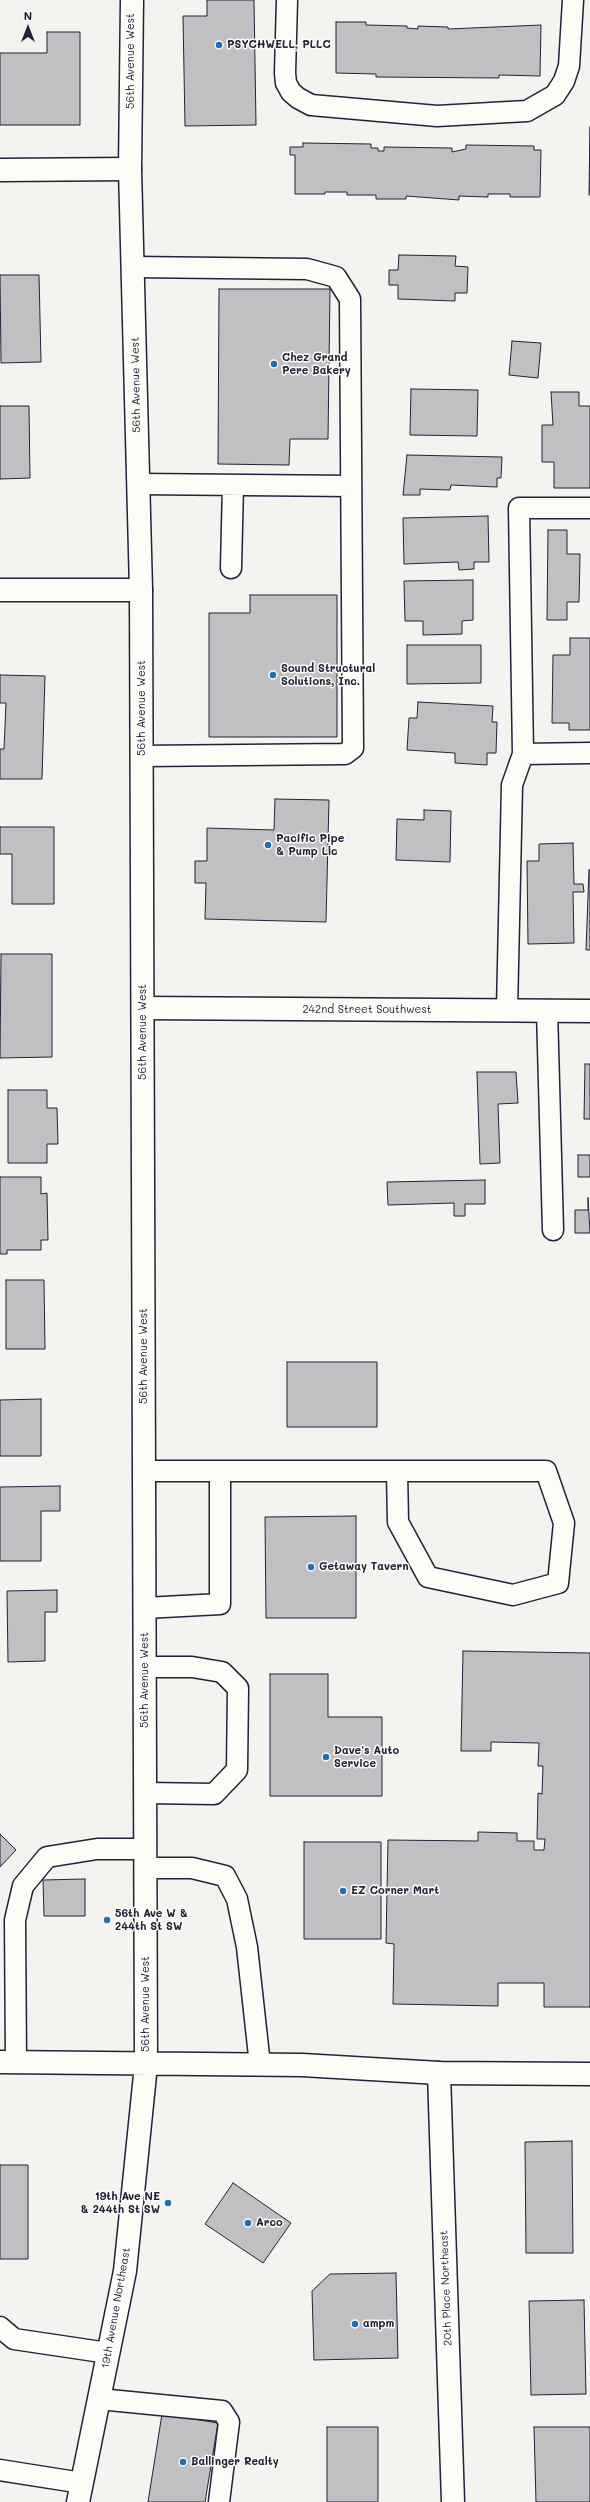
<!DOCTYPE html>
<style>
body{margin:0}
#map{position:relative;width:590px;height:2502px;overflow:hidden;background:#f4f3ef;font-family:Mali,sans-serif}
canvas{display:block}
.north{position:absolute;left:8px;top:8px;width:40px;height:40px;-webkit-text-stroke:3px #fdfcf7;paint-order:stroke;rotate:0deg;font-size:11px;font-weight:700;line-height:16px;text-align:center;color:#22223b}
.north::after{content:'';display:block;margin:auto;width:14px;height:18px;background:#22223b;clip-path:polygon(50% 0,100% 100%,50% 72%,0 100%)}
</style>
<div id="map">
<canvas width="590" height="2502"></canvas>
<div class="north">N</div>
</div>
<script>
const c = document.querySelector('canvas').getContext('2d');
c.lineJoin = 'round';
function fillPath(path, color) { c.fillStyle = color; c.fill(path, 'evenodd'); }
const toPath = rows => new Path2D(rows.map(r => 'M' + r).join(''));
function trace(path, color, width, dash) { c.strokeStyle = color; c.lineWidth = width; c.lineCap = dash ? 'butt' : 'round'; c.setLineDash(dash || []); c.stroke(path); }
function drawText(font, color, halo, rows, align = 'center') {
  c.font = font + ' Mali,sans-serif'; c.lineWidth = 3; c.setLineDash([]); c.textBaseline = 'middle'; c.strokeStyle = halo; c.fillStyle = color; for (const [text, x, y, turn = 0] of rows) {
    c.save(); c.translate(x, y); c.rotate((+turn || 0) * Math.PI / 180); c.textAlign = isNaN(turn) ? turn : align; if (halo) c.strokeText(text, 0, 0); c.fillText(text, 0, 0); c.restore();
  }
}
const building = toPath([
 [207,0,254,0,256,125,185,126,183,16,207,16,207,0],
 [336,22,366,22,366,25,407,26,407,28,418,29,418,26,448,27,448,29,541,25,540,76,499,75,499,78,376,77,376,74,336,73,336,22],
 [47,32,80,32,80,125,0,125,0,53,47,53,47,32],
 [590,127,590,195,589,195,590,127],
 [303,143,371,144,371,148,378,148,378,151,384,151,384,147,452,148,452,152,466,149,466,145,534,146,534,150,541,150,540,197,510,197,510,194,488,194,488,197,459,196,459,200,406,196,406,199,376,199,376,195,347,195,347,192,325,192,325,194,295,194,295,155,290,155,290,147,303,147,303,143],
 [399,255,456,256,455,266,468,267,467,293,455,293,455,301,398,299,398,285,389,285,389,270,398,270,399,255],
 [0,275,39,275,41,362,1,363,0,275],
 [219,289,330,289,328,439,290,439,289,465,218,464,219,289],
 [512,341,541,343,538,378,509,375,512,341],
 [411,389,478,390,477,436,410,435,411,389],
 [551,392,579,392,579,406,590,406,590,488,554,488,554,462,542,462,542,425,553,425,551,392],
 [0,406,29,406,30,478,0,479,0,406],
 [407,455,502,457,501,478,497,478,497,487,451,485,450,490,420,489,420,495,403,495,407,455],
 [488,516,489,562,474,562,474,569,459,570,458,562,404,564,403,518,488,516],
 [548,530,567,530,567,554,580,554,579,602,567,602,567,620,547,620,548,530],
 [473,580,473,620,462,621,462,634,423,635,423,621,405,621,404,581,473,580],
 [250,595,337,595,337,737,209,737,209,613,250,613,250,595],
 [570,638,590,638,590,730,569,730,569,723,552,723,553,655,570,655,570,638],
 [407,645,481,645,481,683,407,684,407,645],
 [0,675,45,676,42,779,0,779,0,749,4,749,6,703,0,703,0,675],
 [418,702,493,706,492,722,497,722,496,753,487,753,487,765,455,763,455,753,407,750,409,718,417,718,418,702],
 [275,799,329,800,326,922,205,919,206,883,195,883,195,861,207,861,207,828,274,830,275,799],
 [424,810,451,811,450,862,396,860,397,819,424,820,424,810],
 [0,827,54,827,54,904,12,904,12,854,0,854,0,827],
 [573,843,574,884,583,884,584,892,573,892,574,943,528,944,527,861,539,861,539,844,573,843],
 [589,870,590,870,590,950,586,950,589,870],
 [1,954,52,954,52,1057,0,1058,1,954],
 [585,1064,590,1064,590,1119,584,1119,585,1064],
 [477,1072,516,1072,518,1103,498,1104,500,1163,480,1164,477,1072],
 [8,1090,47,1090,47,1108,57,1108,58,1144,47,1144,47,1163,8,1163,8,1090],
 [578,1155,590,1155,590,1177,578,1177,578,1155],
 [0,1177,41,1177,41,1194,47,1193,48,1240,41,1240,41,1250,7,1250,7,1254,0,1254,0,1177],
 [485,1180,485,1204,465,1204,465,1216,454,1216,454,1203,388,1205,387,1182,485,1180],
 [588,1198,590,1233,575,1233,575,1210,588,1210,588,1198],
 [6,1280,44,1280,45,1349,6,1349,6,1280],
 [287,1362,377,1362,377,1427,287,1427,287,1362],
 [41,1399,41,1456,0,1456,0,1400,41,1399],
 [60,1486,60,1511,41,1511,41,1561,0,1561,0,1487,60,1486],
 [356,1516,356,1618,266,1618,265,1517,356,1516],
 [57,1590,57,1612,45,1612,45,1661,8,1662,7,1591,57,1590],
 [463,1651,590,1653,590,2007,544,2007,544,1983,498,1983,498,2006,393,2004,394,1944,386,1943,388,1840,478,1841,478,1832,517,1833,517,1841,534,1841,534,1850,544,1850,545,1839,537,1839,538,1793,542,1794,543,1766,538,1766,539,1743,491,1742,491,1751,461,1751,463,1651],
 [270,1674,328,1674,328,1717,382,1717,382,1796,270,1796,270,1674],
 [0,1834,16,1850,0,1867,0,1834],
 [304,1842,381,1842,381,1939,304,1939,304,1842],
 [85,1879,85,1916,44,1916,43,1880,85,1879],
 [572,2141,573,2253,526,2253,525,2142,572,2141],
 [0,2165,28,2165,28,2259,0,2259,0,2165],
 [233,2183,291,2223,263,2263,205,2224,233,2183],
 [396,2273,398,2358,314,2360,312,2291,330,2274,396,2273],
 [584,2300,586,2394,531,2395,529,2301,584,2300],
 [162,2414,218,2423,205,2502,148,2502,162,2414],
 [327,2427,378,2427,378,2502,327,2502,327,2427],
 [534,2427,590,2427,590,2502,536,2502,534,2427]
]);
fillPath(building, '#c0bfc2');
trace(building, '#22223b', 1);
const lane = toPath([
 [287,0,285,73,286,83,291,92,298,98,311,105,437,116,527,111,555,95,564,81,569,66,573,0],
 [133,267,307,269,336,277,350,299,353,748,345,754,142,756],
 [139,484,351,486],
 [231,568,233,485],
 [523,754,590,753],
 [507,1010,512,785,523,754,519,508,590,508],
 [547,1010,553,1230],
 [144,1471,546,1471,564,1523,558,1583,513,1595,428,1577,398,1522,397,1472],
 [145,1608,220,1604,220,1471],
 [145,1667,192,1667,222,1672,238,1688,237,1770,214,1794,145,1793],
 [145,1868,192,1868,225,1876,237,1899,247,1947,260,2065],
 [16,2062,15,1920,23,1886,47,1857,97,1849,145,1849],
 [0,2327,14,2339,108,2353],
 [99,2399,222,2411,229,2422,219,2502],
 [0,2470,82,2483]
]);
const street = toPath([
 [0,170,130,169],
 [0,590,141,590],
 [143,1008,590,1011],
 [439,2073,453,2502]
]);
const secondary = toPath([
 [0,2062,302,2065,439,2073,590,2074],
 [78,2502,125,2271,146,2065,141,590,130,169,132,0]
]);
trace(lane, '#22223b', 23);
trace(street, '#22223b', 25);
trace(secondary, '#22223b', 25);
trace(lane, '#fdfcf7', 20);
trace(street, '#fdfcf7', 22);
trace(secondary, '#fdfcf7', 22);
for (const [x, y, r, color] of [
 [219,45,4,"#1f6fb2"],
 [274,364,4,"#1f6fb2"],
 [273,675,4,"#1f6fb2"],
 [268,845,4,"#1f6fb2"],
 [311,1567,4,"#1f6fb2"],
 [326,1757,4,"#1f6fb2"],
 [343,1891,4,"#1f6fb2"],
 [107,1920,4,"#1f6fb2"],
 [168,2203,4,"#1f6fb2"],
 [248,2223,4,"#1f6fb2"],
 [355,2324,4,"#1f6fb2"],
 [183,2462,4,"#1f6fb2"]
]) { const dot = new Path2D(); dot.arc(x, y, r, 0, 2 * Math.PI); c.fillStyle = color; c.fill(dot); trace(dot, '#fdfcf7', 1.5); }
drawText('bold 11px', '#22223b', '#fdfcf7', [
 ["PSYCHWELL, PLLC",227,45],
 ["Chez Grand",282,358],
 ["Pere Bakery",282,371],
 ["Sound Structural",281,669],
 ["Solutions, Inc.",281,682],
 ["Pacific Pipe",276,839],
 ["& Pump Llc",276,852],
 ["Getaway Tavern",319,1567],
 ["Dave's Auto",334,1751],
 ["Service",334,1764],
 ["EZ Corner Mart",351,1891],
 ["56th Ave W &",115,1914],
 ["244th St SW",115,1927],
 ["19th Ave NE",160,2197,"right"],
 ["& 244th St SW",160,2210,"right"],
 ["Arco",256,2223],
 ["ampm",363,2324],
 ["Ballinger Realty",191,2462]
], 'left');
drawText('11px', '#22223b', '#fdfcf7', [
 ["56th Avenue West",131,61,-90],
 ["56th Avenue West",136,385,-91],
 ["56th Avenue West",142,708,-90],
 ["242nd Street Southwest",367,1010],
 ["56th Avenue West",143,1032,-90],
 ["56th Avenue West",144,1356,-90],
 ["56th Avenue West",145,1680,-90],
 ["56th Avenue West",146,2004,-90],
 ["20th Place Northeast",446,2288,-92],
 ["19th Avenue Northeast",116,2308,-80]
]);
</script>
